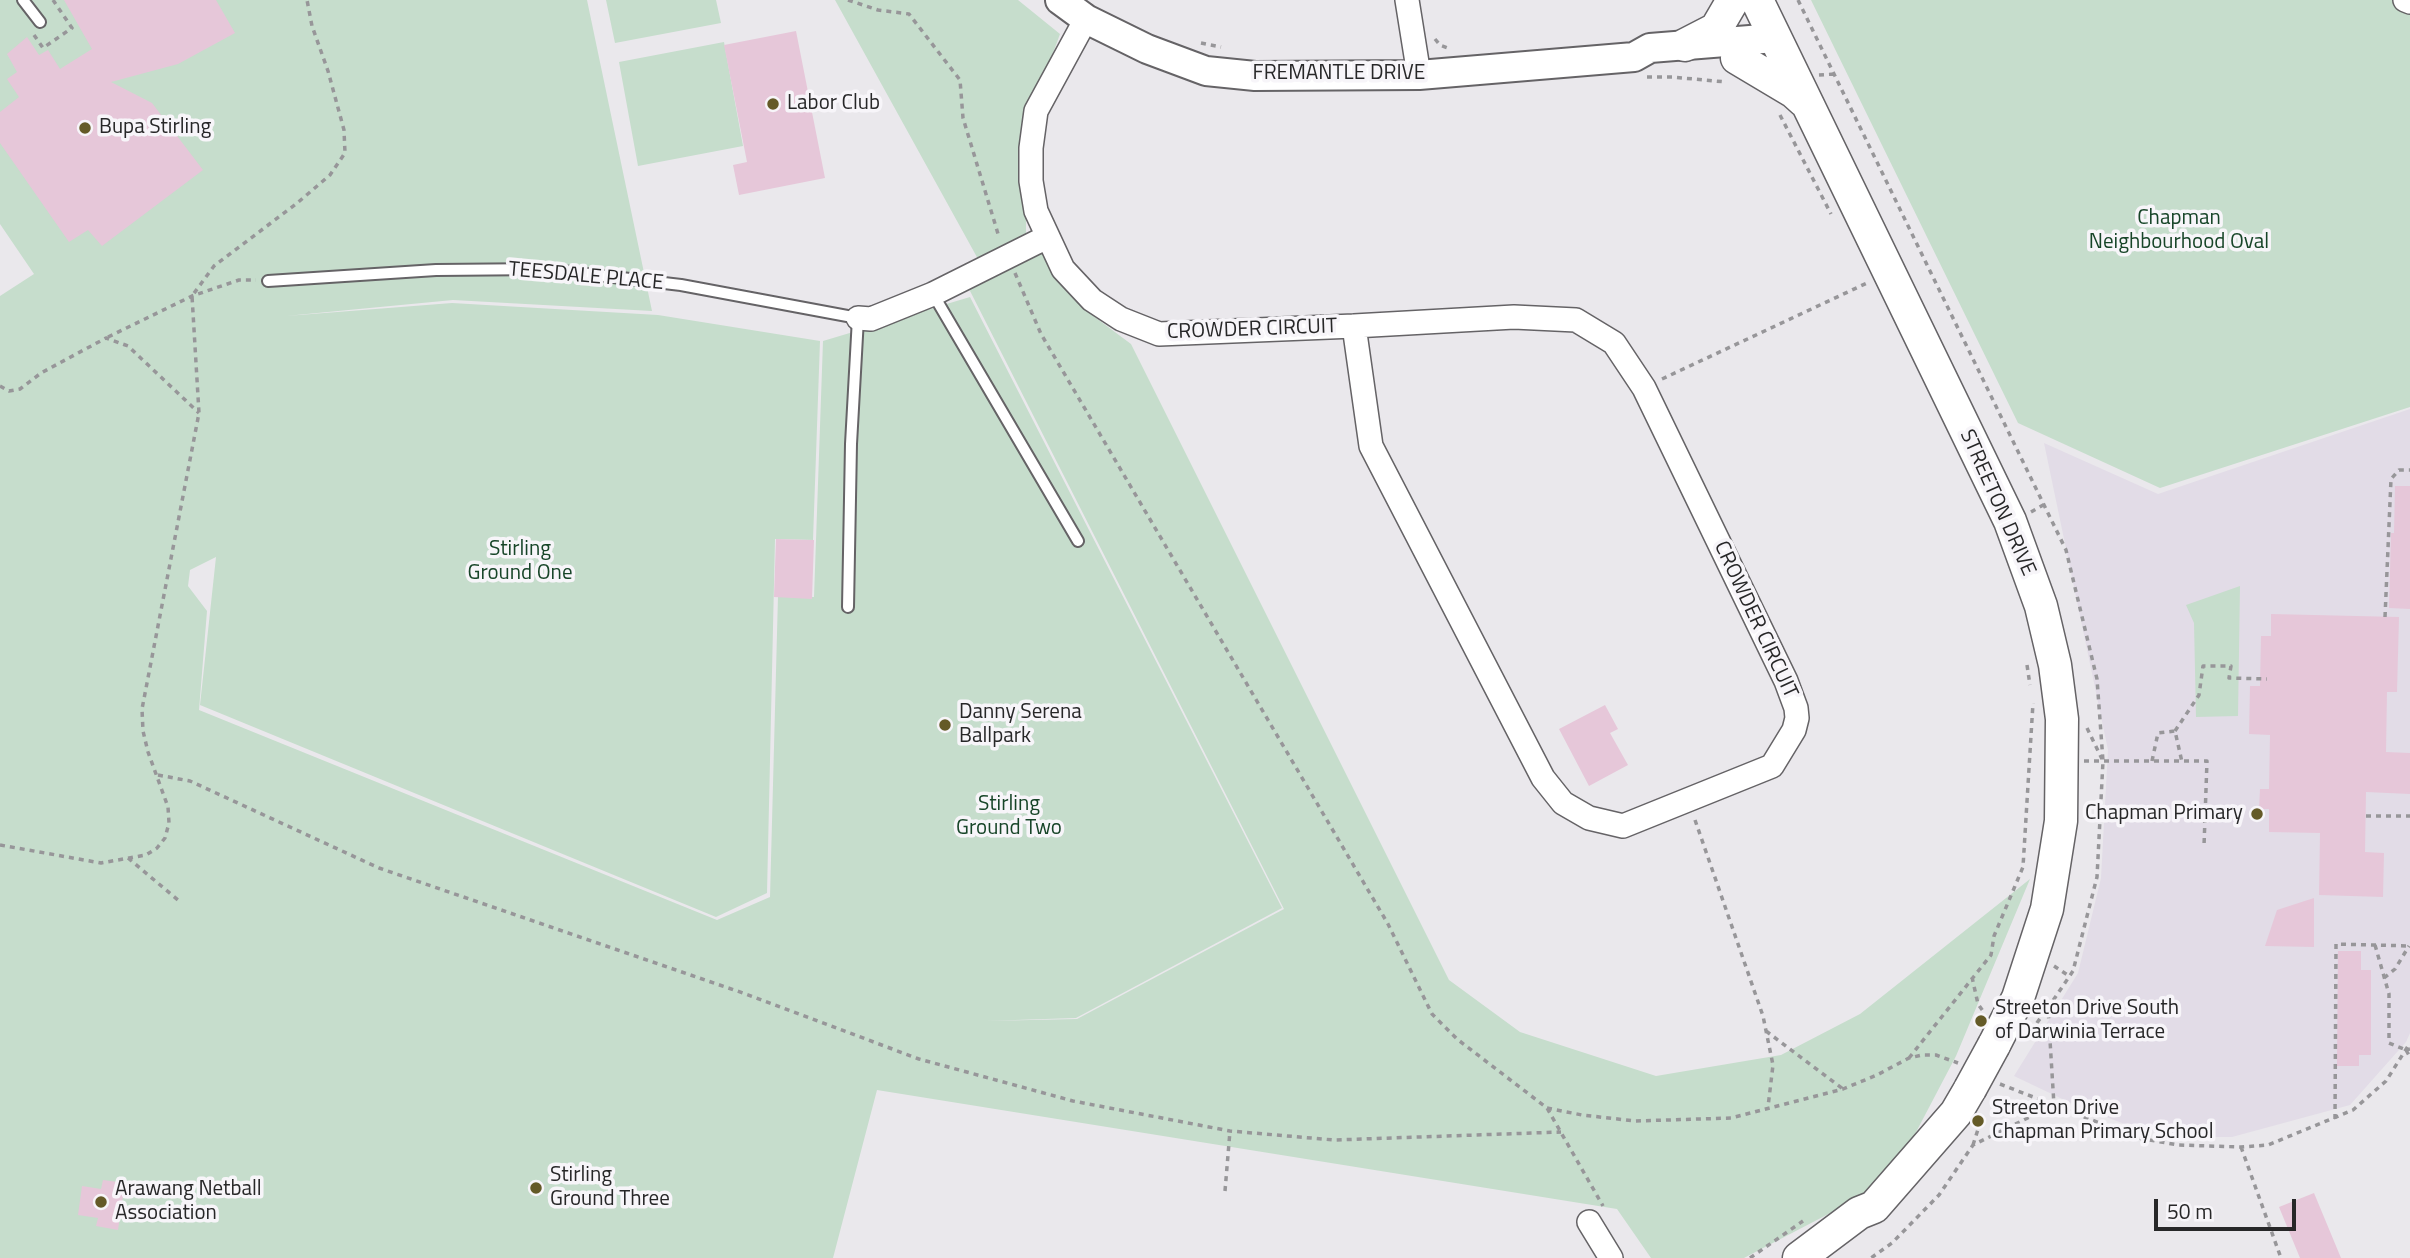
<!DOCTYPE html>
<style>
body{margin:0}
#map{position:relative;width:2410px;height:1258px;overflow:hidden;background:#eae8ec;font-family:"Titillium Web",sans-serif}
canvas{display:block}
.scale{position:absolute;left:2154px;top:1199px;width:142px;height:32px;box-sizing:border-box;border:4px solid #272728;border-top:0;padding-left:9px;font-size:21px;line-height:24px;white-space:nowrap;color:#272728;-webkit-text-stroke:5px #f7f5f9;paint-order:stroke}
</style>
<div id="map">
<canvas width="2410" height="1258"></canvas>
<div class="scale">50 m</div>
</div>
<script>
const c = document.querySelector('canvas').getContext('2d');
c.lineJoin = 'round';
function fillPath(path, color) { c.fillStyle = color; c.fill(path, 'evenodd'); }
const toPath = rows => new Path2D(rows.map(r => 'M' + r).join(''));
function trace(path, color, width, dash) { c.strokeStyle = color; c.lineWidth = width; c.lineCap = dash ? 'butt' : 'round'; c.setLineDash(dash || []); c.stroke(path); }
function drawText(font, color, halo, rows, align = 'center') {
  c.font = font + ' "Titillium Web",sans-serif'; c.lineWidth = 7; c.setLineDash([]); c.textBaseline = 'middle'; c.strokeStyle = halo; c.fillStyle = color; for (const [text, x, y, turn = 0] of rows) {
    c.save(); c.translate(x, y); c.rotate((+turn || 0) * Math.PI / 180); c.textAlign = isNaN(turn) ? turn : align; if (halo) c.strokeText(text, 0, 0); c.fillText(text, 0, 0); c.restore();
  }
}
fillPath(toPath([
 [2410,409,2410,1033,2406,1042,2350,1105,2232,1137,2179,1137,2130,1126,2077,1106,2014,1076,2078,973,2101,878,2108,750,2044,443,2158,494]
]), '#e2dce7');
fillPath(toPath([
 [0,0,587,0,652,311,453,300,286,316,452,303,658,315,820,341,813,540,775,539,767,893,716,917,200,705,216,557,190,570,188,586,207,611,199,710,717,920,770,897,778,596,814,597,823,341,970,297,1282,908,1076,1018,985,1021,1077,1019,1284,909,968,287,1041,251,1092,315,1131,344,1449,980,1520,1032,1656,1076,1781,1055,1860,1014,2030,879,1956,1056,1914,1136,1863,1196,1744,1258,1651,1258,1617,1209,877,1090,833,1258,0,1258,0,296,34,274,0,224],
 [606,0,716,0,721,23,615,43],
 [835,0,1018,0,1060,34,1026,127,1026,239,978,259],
 [1811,0,2410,0,2410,407,2160,488,2018,423],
 [724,42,743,146,638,166,619,62],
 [2240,586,2238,716,2196,717,2194,623,2186,605]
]), '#c6ddcc');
fillPath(toPath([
 [64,0,216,0,235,33,178,64,111,82,152,103,203,170,102,246,88,230,69,242,0,143,0,112,19,97,7,79,17,72,7,54,27,37,39,55,48,50,60,69,92,49],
 [796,31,825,178,739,195,733,165,747,162,724,45],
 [2395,486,2410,486,2410,609,2389,608,2391,533,2394,533],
 [776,539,814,540,812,599,774,597],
 [2271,614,2399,617,2397,692,2387,692,2386,752,2410,753,2410,794,2366,792,2365,852,2384,853,2383,897,2319,895,2320,833,2269,832,2269,809,2259,809,2260,789,2269,789,2270,735,2249,734,2250,686,2260,686,2261,636,2271,636],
 [1605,705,1618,729,1610,733,1628,765,1589,786,1559,729],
 [2314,898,2314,947,2265,946,2277,910],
 [2338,951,2361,951,2361,970,2371,970,2371,1055,2359,1055,2359,1066,2337,1066],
 [103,1180,125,1183,118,1230,96,1226,98,1218,78,1215,82,1186,101,1189],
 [2314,1193,2341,1258,2300,1258,2279,1207]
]), '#e6c7d9');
const service = toPath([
 [23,0,40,22],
 [268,281,436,270,545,269,681,285,858,318,851,444,848,607],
 [933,294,1078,541]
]);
const minor = toPath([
 [1407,0,1419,75],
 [2405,0,2410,2],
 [1086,19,1036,111,1031,148,1031,181,1036,211,1063,269,1092,300,1121,319,1159,334,1354,326],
 [1514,317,1576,320,1614,343,1644,388,1786,681,1796,708,1797,718,1794,730,1772,766,1623,826,1589,818,1563,803,1543,778,1371,446,1354,326,1514,317],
 [858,318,871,319,933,294,1047,237],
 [1589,1222,1611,1258]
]);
const tertiary = toPath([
 [1060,0,1086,19,1147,49,1206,71,1255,76,1419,75,1634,57,1650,48,1775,38]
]);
const secondary = toPath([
 [1757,0,2010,521,2041,606,2055,665,2062,719,2061,821,2047,909,2018,998,1994,1045],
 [1685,45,1716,29,1733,0],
 [1737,58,1794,92,1804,101],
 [1799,1258,1859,1213,1874,1207,1956,1113,1970,1089]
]);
trace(service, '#656366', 14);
trace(minor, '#656366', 26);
trace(tertiary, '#656366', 32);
trace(secondary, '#656366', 35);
trace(toPath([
 [848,0,878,10,909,14,960,80,963,118,999,237],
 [1798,0,2066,550,2097,679,2103,761,2097,877,2073,971,2048,1008,2054,1105,1973,1145,1939,1195,1892,1243,1871,1258],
 [34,35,43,48,72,28,53,0],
 [1435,39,1440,45,1448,48],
 [1201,43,1221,47],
 [1819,75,1835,74],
 [1647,77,1672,77,1726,82],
 [1780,115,1831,214],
 [1015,273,1041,334,1388,924,1432,1014,1457,1039,1547,1108,1603,1206],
 [108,337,192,296,239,280,256,280],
 [1662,379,1867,283],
 [0,386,9,391,20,389,41,373,106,338,128,346,199,413],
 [2031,512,2045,504],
 [2385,617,2391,479,2399,470,2410,470],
 [2027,665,2030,685],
 [2087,728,2102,759],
 [2175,731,2199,695,2203,666,2231,666,2229,678,2267,679],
 [2084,761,2207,761,2204,846],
 [2152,761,2158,733,2175,731,2182,762],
 [158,775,190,781,379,868,743,993,919,1059,1073,1101,1230,1131,1334,1140,1561,1132],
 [2366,816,2410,816],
 [1695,820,1763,1016,1773,1065,1768,1107],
 [0,845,101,863,146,855,157,848,165,838,169,823,168,807,148,752,143,731,142,709,199,413,192,296,214,266,296,204,330,175,345,153,344,130,328,71,312,26,307,0],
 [128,858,178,900],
 [2375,945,2389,994,2389,1043,2406,1050,2410,1049],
 [2054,966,2069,976],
 [1972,977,1978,1004,1983,1011],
 [2384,978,2395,969,2409,946],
 [1766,1031,1843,1089],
 [2031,1031,2047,1009],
 [2406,1050,2410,1057],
 [1909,1058,1991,955,1994,936,2023,867,2033,703],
 [2000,1084,2138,1138,2178,1145,2241,1147,2268,1145,2353,1110,2386,1081,2410,1043],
 [1547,1108,1582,1115,1635,1121,1731,1118,1843,1089,1877,1075,1909,1058,1922,1055,1936,1055,1958,1063],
 [2335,1119,2336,944,2410,946],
 [1973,1145,1980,1123],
 [2241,1147,2281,1258],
 [1225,1191,1230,1131],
 [1750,1258,1803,1221]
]), '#979699', 3.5, [5, 5]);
trace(service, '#fff', 10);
trace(minor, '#fff', 23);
trace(tertiary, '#fff', 28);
trace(secondary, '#fff', 32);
const secondaryBridge = toPath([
 [1970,1089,1994,1045]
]);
trace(secondaryBridge, '#656366', 35, []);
trace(secondaryBridge, '#fff', 32);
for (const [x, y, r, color] of [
 [773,104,7,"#645a27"],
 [85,128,7,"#645a27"],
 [945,725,7,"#645a27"],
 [2257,814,7,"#645a27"],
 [1981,1021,7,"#645a27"],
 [1978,1121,7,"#645a27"],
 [536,1188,7,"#645a27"],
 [101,1202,7,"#645a27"]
]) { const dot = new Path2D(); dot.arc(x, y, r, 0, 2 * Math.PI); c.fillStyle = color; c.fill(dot); trace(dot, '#f7f5f9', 2.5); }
drawText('21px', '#272728', '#f7f5f9', [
 ["FREMANTLE DRIVE",1339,74],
 ["TEESDALE PLACE",586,277,5],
 ["CROWDER CIRCUIT",1252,330,-2],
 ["STREETON DRIVE",1997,503,66],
 ["CROWDER CIRCUIT",1755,620,65]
]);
drawText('21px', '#272728', '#f7f5f9', [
 ["Labor Club",787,104],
 ["Bupa Stirling",99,128],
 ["Danny Serena",959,713],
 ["Ballpark",959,737],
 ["Chapman Primary",2243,814,"right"],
 ["Streeton Drive South",1995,1009],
 ["of Darwinia Terrace",1995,1033],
 ["Streeton Drive",1992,1109],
 ["Chapman Primary School",1992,1133],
 ["Stirling",550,1176],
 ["Ground Three",550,1200],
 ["Arawang Netball",115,1190],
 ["Association",115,1214]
], 'left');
drawText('21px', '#174528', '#f7f5f9', [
 ["Chapman",2179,219],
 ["Neighbourhood Oval",2179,243],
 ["Stirling",520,550],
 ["Ground One",520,574],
 ["Stirling",1009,805],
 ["Ground Two",1009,829]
]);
</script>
